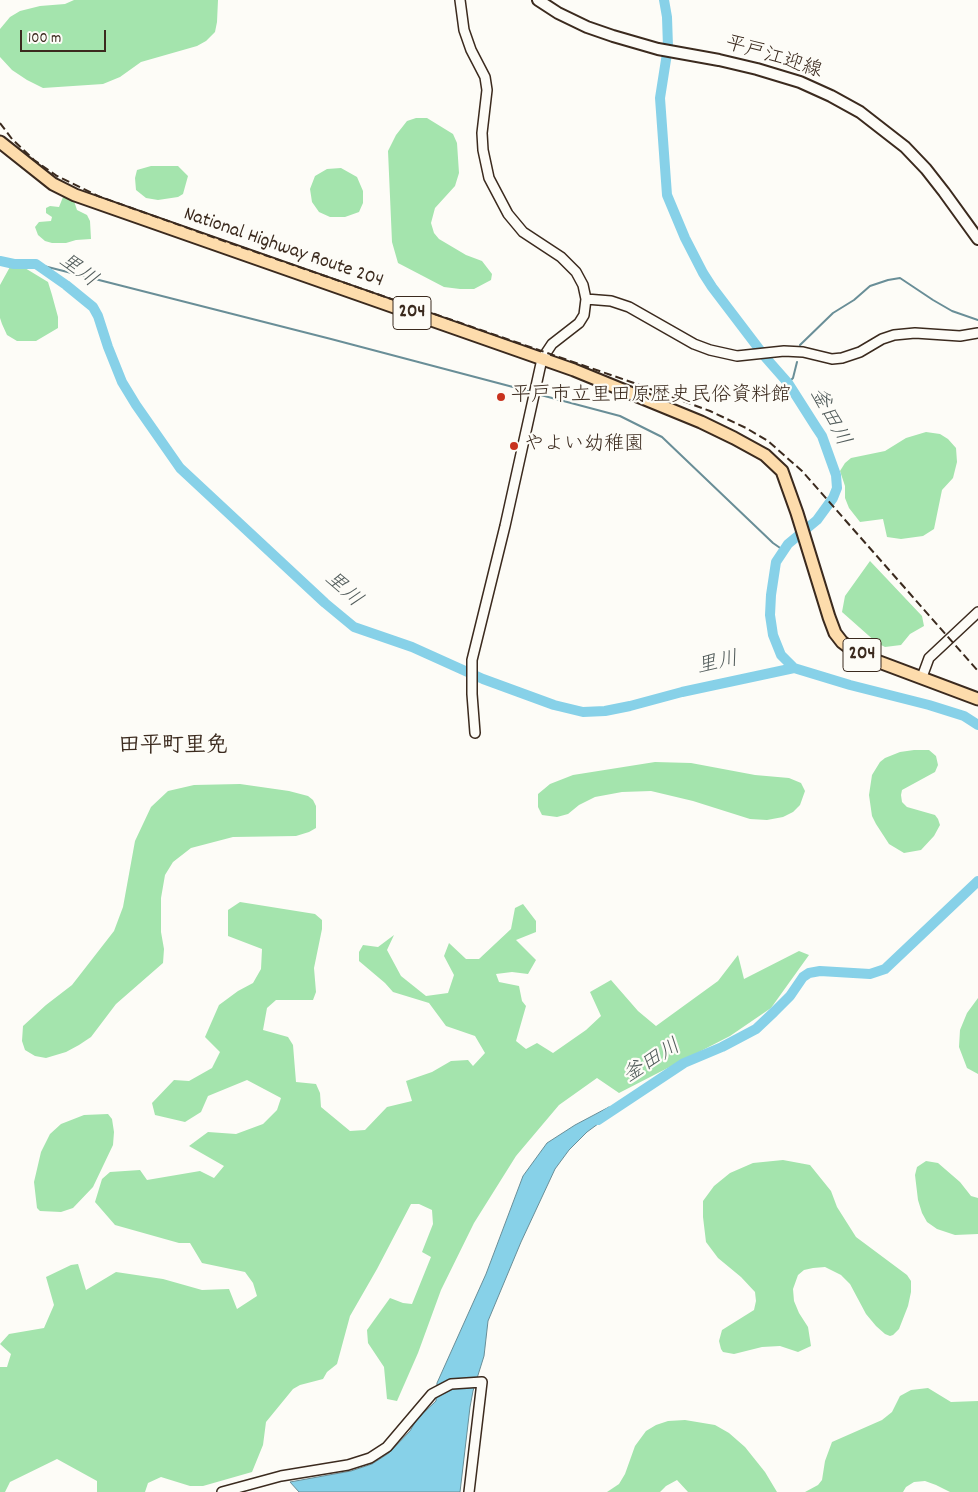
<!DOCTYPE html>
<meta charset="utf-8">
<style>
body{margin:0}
#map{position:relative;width:978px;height:1492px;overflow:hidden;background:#fdfcf7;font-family:Dekko,sans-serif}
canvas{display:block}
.scale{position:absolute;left:20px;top:30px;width:86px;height:22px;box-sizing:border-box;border:2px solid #3b2a1e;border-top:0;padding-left:6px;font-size:15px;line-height:18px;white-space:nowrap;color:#3b2a1e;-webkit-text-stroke:4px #fdfcf7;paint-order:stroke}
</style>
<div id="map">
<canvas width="978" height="1492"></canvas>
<div class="scale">100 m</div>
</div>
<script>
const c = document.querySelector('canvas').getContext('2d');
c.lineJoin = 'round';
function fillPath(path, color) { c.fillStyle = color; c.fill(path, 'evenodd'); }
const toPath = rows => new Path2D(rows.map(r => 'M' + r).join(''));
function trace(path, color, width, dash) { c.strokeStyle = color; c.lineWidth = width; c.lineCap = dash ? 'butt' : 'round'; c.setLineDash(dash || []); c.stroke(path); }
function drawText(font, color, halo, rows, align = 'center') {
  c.font = font + ' Dekko,"Klee One",sans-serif'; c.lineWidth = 4.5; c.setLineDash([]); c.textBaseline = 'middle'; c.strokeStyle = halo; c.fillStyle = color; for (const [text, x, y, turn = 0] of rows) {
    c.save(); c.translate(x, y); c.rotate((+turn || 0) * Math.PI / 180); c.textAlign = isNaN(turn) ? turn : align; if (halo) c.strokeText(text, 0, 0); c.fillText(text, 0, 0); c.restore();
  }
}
fillPath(toPath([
 [74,0,218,0,217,22,215,32,206,41,197,46,141,62,120,77,103,84,43,88,27,80,12,70,0,57,0,29,10,17,20,11,40,6,65,4],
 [416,118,427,118,453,134,457,143,459,173,455,186,435,208,431,223,434,233,439,239,466,255,482,261,492,274,491,280,474,289,460,289,444,287,398,263,392,242,388,151,396,135,407,121],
 [151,166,178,166,188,176,183,194,178,197,158,200,146,198,136,190,135,178,137,170],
 [341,168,357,177,363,191,363,203,359,212,345,217,330,217,319,212,312,202,310,189,315,176,327,169],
 [63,197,74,201,77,210,87,215,90,221,91,239,76,240,66,243,52,243,45,241,38,235,35,227,39,222,51,221,52,217,46,213,46,208,50,206,59,207],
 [11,265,20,265,48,282,52,295,58,317,58,328,36,341,17,341,7,335,2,324,0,318,0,285],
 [926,432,940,434,948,439,956,448,957,462,953,478,942,490,934,529,923,536,901,539,887,537,883,519,860,522,849,508,845,498,845,486,840,471,845,463,851,458,885,451,906,438],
 [870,561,922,616,924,626,910,634,901,645,885,647,877,643,842,612,845,596],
 [914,750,929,750,936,756,938,765,935,772,902,790,901,795,902,802,907,807,935,815,938,819,940,825,934,836,921,850,904,853,889,844,876,824,872,816,869,795,872,775,880,762,885,758,900,752],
 [655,762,691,763,755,775,789,778,801,783,805,791,800,805,793,812,783,817,767,820,750,819,693,801,651,791,622,792,595,797,579,805,568,814,557,817,542,815,538,807,538,794,550,784,573,775],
 [240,784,289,791,308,796,313,800,316,806,316,828,309,832,296,836,233,837,191,848,173,862,165,875,161,898,161,932,164,949,163,963,116,1004,91,1037,79,1045,66,1052,46,1058,35,1056,25,1050,22,1041,23,1026,46,1005,72,985,114,931,123,907,135,841,151,807,168,791,194,785],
 [240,902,315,914,322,920,322,929,314,968,316,992,313,1000,276,1000,267,1008,263,1030,288,1037,293,1045,296,1082,316,1084,320,1093,321,1107,350,1131,365,1130,387,1107,412,1101,406,1081,432,1072,451,1061,468,1060,473,1066,485,1053,475,1036,446,1026,429,1003,393,992,385,983,359,961,359,952,363,945,378,947,394,935,387,950,401,976,426,996,448,993,454,975,444,956,449,943,466,959,479,959,511,929,515,908,523,904,536,921,536,932,516,940,536,960,528,974,512,972,496,974,499,982,519,986,522,1001,526,1006,516,1041,526,1049,537,1043,553,1053,586,1030,601,1016,590,992,611,980,638,1011,656,1026,718,981,738,955,744,979,799,951,809,955,771,1008,730,1036,619,1093,597,1078,559,1105,516,1156,474,1223,441,1290,418,1353,397,1401,387,1399,384,1367,368,1343,367,1330,390,1298,403,1303,412,1304,431,1257,422,1252,433,1224,432,1210,419,1204,411,1204,377,1269,350,1316,337,1364,327,1372,323,1379,300,1385,293,1389,266,1422,263,1445,252,1472,203,1486,190,1486,161,1477,148,1483,145,1492,97,1492,97,1481,57,1459,10,1482,5,1492,0,1492,0,1367,7,1367,11,1354,0,1344,9,1334,44,1328,54,1305,46,1277,71,1265,78,1264,86,1290,116,1272,163,1279,202,1290,229,1289,237,1309,257,1296,253,1283,245,1272,202,1263,190,1243,179,1243,115,1225,95,1202,102,1179,110,1172,140,1170,147,1180,200,1171,214,1178,224,1166,189,1146,208,1132,236,1134,263,1124,277,1110,281,1098,247,1080,208,1096,201,1112,185,1122,155,1115,152,1103,174,1080,189,1081,212,1068,220,1052,205,1037,219,1005,238,991,253,983,261,969,262,949,228,936,228,910],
 [978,998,978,1074,967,1068,959,1047,960,1030,967,1013],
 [108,1114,112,1119,114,1132,113,1145,93,1187,73,1208,61,1212,40,1211,37,1208,34,1182,41,1152,50,1134,61,1124,84,1115],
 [783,1160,810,1165,831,1191,837,1207,856,1237,907,1275,911,1281,911,1292,908,1306,899,1329,893,1335,890,1336,885,1334,876,1326,866,1314,850,1284,841,1275,825,1267,813,1268,804,1270,798,1275,793,1289,794,1301,799,1313,808,1327,811,1346,798,1352,780,1346,762,1347,734,1354,723,1352,721,1349,719,1341,722,1330,754,1310,756,1301,755,1292,741,1277,718,1258,706,1242,703,1217,703,1201,714,1186,730,1173,753,1163],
 [926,1161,938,1163,960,1182,971,1196,978,1198,978,1234,955,1235,937,1229,927,1222,922,1213,918,1200,915,1175,917,1167],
 [928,1388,951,1402,978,1401,978,1492,950,1492,936,1485,925,1481,914,1482,906,1487,903,1492,805,1492,818,1485,822,1480,825,1461,832,1442,882,1420,892,1412,900,1396,911,1390],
 [685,1420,715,1425,729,1433,745,1447,765,1472,777,1492,688,1492,677,1480,666,1486,660,1492,607,1492,619,1484,625,1474,635,1446,646,1431,656,1425,668,1421]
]), '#a4e4ad');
const water = toPath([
 [609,1107,606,1118,587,1132,569,1150,555,1169,521,1242,488,1321,484,1356,473,1391,470,1407,460,1492,299,1492,290,1482,351,1471,372,1464,389,1453,410,1431,417,1419,436,1401,437,1383,486,1274,523,1176,547,1143,575,1125,609,1107]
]);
fillPath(water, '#87d1e8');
trace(water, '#698e97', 1);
trace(toPath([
 [36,264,331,339,532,392],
 [800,345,833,313,854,300,870,286,888,280,900,278,933,300,952,311,978,320],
 [788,383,793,378,797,362],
 [537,394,620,416,662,437,773,543,783,550]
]), '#698e97', 2);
trace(toPath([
 [664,0,667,17,668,47,660,98,667,195,685,238,703,273,712,287,766,358,788,383,816,427,822,436,836,475,837,488,833,498,817,520,788,544,776,562,771,595,770,615,773,635,781,655,794,668,850,685,929,705,964,716,978,725],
 [0,261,14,264,36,264,66,285,93,307,98,316,108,347,122,382,136,405,180,468,325,603,354,627,412,647,483,679,554,705,583,712,605,711,630,706,682,692,794,668],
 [598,1120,684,1063,722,1047,756,1029,774,1012,790,996,803,977,809,973,820,971,870,974,885,969,978,881]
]), '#87d1e8', 10);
const tertiary = toPath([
 [460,0,464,30,471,50,485,77,487,90,482,133,483,150,489,178,508,214,523,232,561,257,576,272,583,285,586,299,584,315,579,323,552,344,542,359,505,526,472,660,472,694,475,733],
 [586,299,611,301,629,307,694,344,710,350,737,356,784,351,803,352,832,359,842,358,860,352,882,339,894,335,915,333,960,336,978,333],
 [922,677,929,658,978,612],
 [222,1492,281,1476,348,1465,370,1458,387,1447,432,1394,451,1384,482,1382,469,1492]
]);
const secondary = toPath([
 [538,0,558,13,587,27,613,36,658,49,719,60,757,69,800,82,831,96,860,112,905,147,926,169,944,192,978,239]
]);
const trunk = toPath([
 [0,142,53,184,75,195,574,370,701,422,734,438,765,455,782,471,797,513,829,617,835,633,842,642,850,648,866,657,978,699]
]);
trace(tertiary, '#3b2a1e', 12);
trace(secondary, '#3b2a1e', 14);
trace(trunk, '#3b2a1e', 15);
trace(tertiary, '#fdfcf7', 9);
trace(secondary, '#fdfcf7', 10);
trace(trunk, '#fddcac', 11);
trace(toPath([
 [0,123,12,139,34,160,57,176,98,196,224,241,634,383,710,411,746,428,768,441,802,471,978,671]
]), '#3b2a1e', 2, [8, 4]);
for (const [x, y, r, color] of [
 [501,397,5,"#c8321e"],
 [514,446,5,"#c8321e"]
]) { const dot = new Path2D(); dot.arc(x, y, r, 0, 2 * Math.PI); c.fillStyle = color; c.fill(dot); trace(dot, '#fdfcf7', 2); }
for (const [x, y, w] of [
 [412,313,38],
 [862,655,38]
]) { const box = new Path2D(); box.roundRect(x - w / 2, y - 16.5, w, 33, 4); c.fillStyle = '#fdfcf7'; c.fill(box); trace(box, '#3b2a1e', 1); }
drawText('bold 19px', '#3b2a1e', null, [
 ["204",412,313],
 ["204",862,655]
]);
drawText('20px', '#3b2a1e', '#fdfcf7', [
 ["平戸江迎線",773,59,17],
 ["National Highway Route 204",283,249,19]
]);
drawText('20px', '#3b2a1e', '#fdfcf7', [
 ["平戸市立里田原歴史民俗資料館",511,397],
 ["やよい幼稚園",524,446]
], 'left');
drawText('italic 21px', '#525c5b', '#fdfcf7', [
 ["里川",77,272,37],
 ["釜田川",828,418,62],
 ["里川",342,591,42],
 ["里川",718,665,-12],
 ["釜田川",653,1063,-32]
]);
drawText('bold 22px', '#3b2a1e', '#fdfcf7', [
 ["田平町里免",173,748]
]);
</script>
